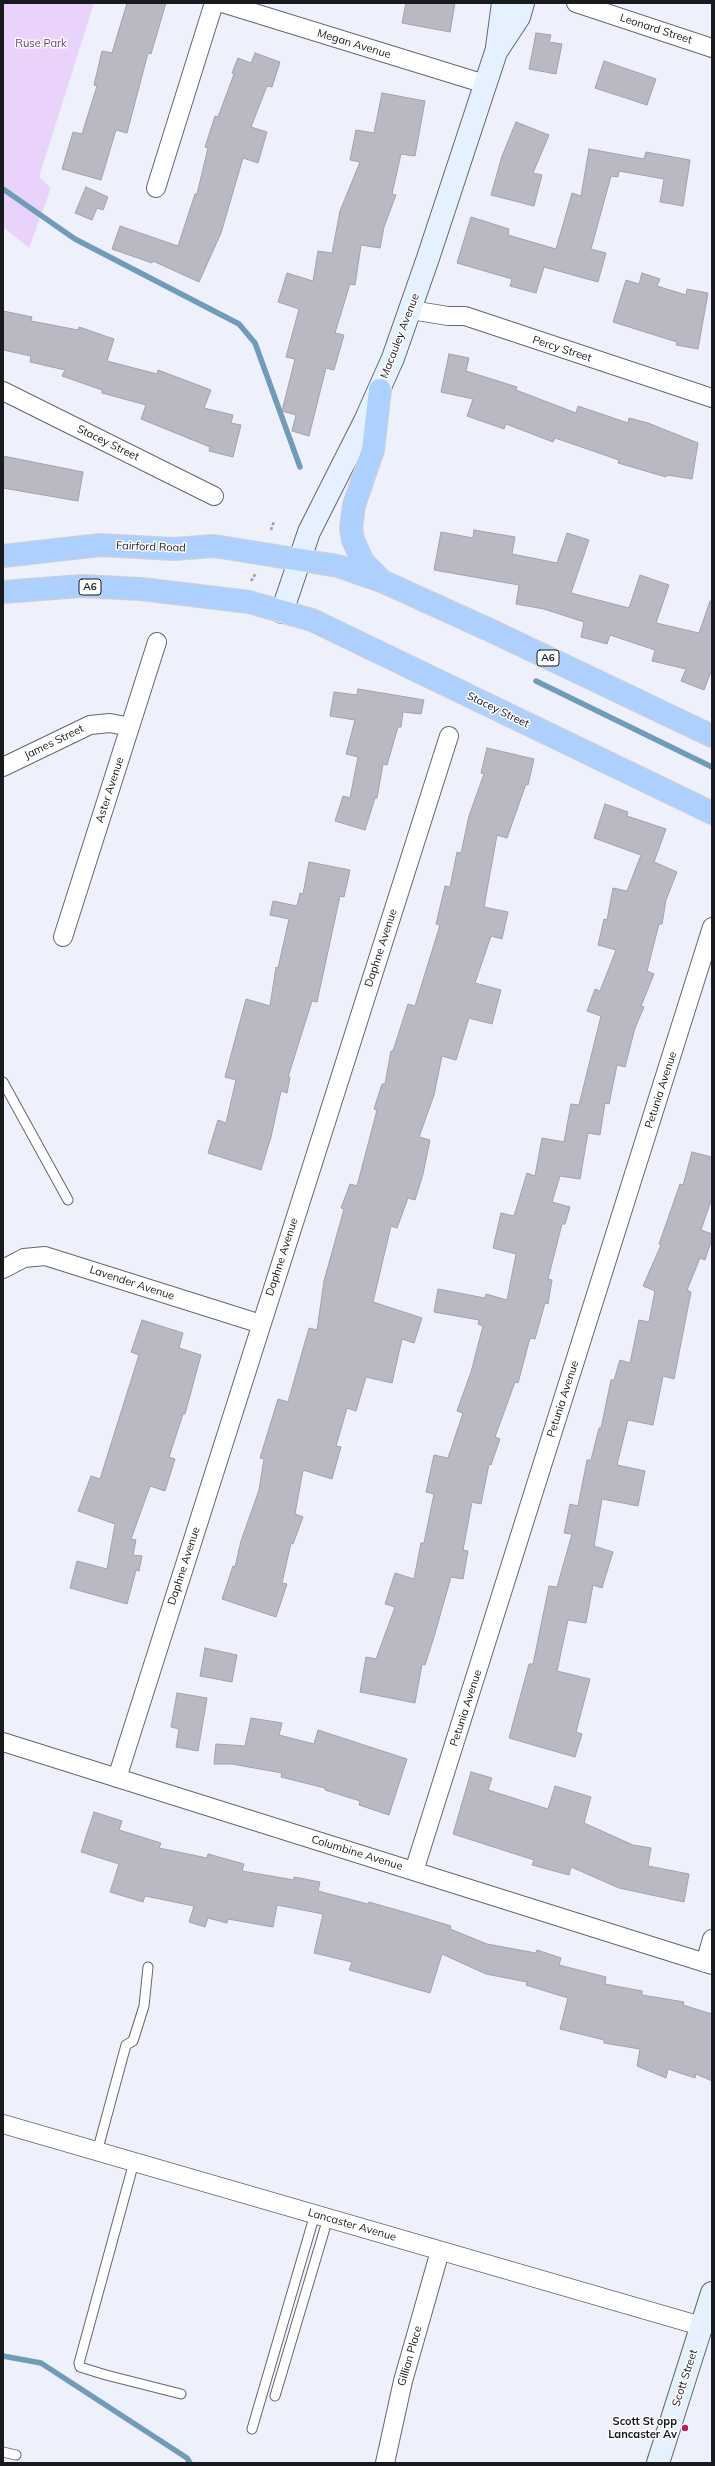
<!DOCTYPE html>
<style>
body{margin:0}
#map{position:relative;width:715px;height:2466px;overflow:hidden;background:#eef0fb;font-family:Mulish,sans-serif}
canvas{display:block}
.frame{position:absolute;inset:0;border:4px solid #191a1e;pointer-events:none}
</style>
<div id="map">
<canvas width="715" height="2466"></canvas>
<div class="frame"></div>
</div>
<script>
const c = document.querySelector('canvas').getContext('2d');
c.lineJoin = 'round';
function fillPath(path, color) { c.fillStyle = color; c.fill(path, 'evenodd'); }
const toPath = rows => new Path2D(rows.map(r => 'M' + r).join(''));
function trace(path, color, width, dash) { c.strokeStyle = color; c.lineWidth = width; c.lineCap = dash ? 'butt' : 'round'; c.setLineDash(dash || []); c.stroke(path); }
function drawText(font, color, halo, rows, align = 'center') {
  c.font = font + ' Mulish,sans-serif'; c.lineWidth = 3; c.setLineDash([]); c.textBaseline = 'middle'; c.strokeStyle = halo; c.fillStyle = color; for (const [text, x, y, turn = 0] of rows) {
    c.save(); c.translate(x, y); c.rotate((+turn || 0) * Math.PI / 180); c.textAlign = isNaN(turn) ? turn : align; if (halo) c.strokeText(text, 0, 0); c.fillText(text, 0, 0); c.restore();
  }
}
fillPath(toPath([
 [3,3,94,3,39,177,51,188,29,248,3,227]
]), '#e9d3fb');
trace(toPath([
 [3,189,75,239,239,324,255,343,300,467],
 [536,681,712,767],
 [3,2356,41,2363,187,2458,190,2463]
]), '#709cb9', 5.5);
const building = toPath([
 [127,3,166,3,151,54,148,53,127,133,116,130,101,180,62,169,73,132,82,134,97,86,94,85,102,51,112,53,127,3],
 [406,3,455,3,450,32,402,23,406,3],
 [536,33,551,35,549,42,562,44,556,74,529,69,536,33],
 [255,53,280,62,272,87,267,86,251,127,267,132,258,163,243,158,221,233,199,282,153,261,152,263,112,249,120,226,178,246,195,194,197,194,208,148,205,147,215,116,218,117,234,74,232,73,238,58,251,63,255,53],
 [604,61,656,79,647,105,595,88,604,61],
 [382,93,425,101,415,156,401,154,392,194,396,195,384,227,380,248,361,245,355,285,350,284,335,333,344,335,334,370,326,368,309,436,292,431,296,415,282,411,295,359,286,357,299,309,278,302,287,273,313,281,318,251,332,253,340,211,360,162,350,160,356,130,374,133,382,93],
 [516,122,549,135,533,173,542,175,534,206,491,195,502,156,516,122],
 [589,149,644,159,646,152,690,160,683,206,660,202,664,179,619,171,618,177,611,176,591,249,606,253,598,282,544,267,536,293,510,286,512,279,457,263,471,217,509,229,508,235,556,249,572,193,581,196,589,149],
 [86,187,108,197,103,210,97,208,92,220,75,213,86,187],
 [642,273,660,279,657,286,686,295,687,289,708,293,698,349,676,345,677,342,613,322,626,280,639,284,642,273],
 [3,311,32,317,31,321,78,330,79,327,114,339,107,361,157,374,158,370,211,390,204,408,233,415,231,423,241,425,233,457,209,451,210,447,141,419,146,405,102,393,102,390,62,376,65,370,30,362,31,356,3,350,3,311],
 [449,354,469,358,466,371,517,387,516,390,576,413,578,406,628,423,629,418,648,423,698,443,692,479,667,475,666,477,618,463,619,460,555,438,553,442,506,424,504,429,467,416,473,399,441,392,449,354],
 [3,456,83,472,78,501,3,488,3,456],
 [474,530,515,537,512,554,557,563,567,533,589,540,571,593,629,608,640,575,669,585,656,623,699,633,710,601,712,601,712,669,704,690,681,681,686,669,652,661,655,650,610,635,607,644,581,637,584,622,544,609,516,604,519,585,434,570,441,532,473,538,474,530],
 [358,689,424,700,421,714,403,712,401,727,398,727,387,765,383,764,377,798,375,798,365,830,335,821,343,796,350,798,358,757,346,754,355,720,330,716,334,692,357,695,358,689],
 [487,748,534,759,528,785,526,784,507,838,497,835,484,907,508,912,502,939,491,936,475,983,501,990,492,1024,469,1018,456,1060,442,1056,434,1095,419,1137,430,1140,423,1174,415,1200,408,1198,397,1228,391,1226,373,1302,422,1318,414,1343,402,1339,392,1383,366,1377,356,1411,347,1408,336,1446,341,1447,332,1479,303,1470,295,1514,303,1517,293,1544,291,1543,282,1583,287,1584,276,1617,222,1599,233,1566,235,1567,241,1541,259,1490,264,1459,260,1458,278,1399,288,1402,309,1328,317,1330,324,1281,344,1209,341,1208,350,1184,357,1186,377,1110,374,1109,382,1084,385,1084,391,1051,393,1051,408,1004,415,1006,440,925,436,924,445,886,450,887,457,852,461,853,469,816,484,774,481,773,487,748],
 [605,804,628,812,627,816,666,829,654,862,677,872,666,900,662,924,659,924,647,971,654,974,641,1006,644,1007,635,1028,625,1067,617,1065,609,1104,605,1103,600,1135,588,1133,580,1179,560,1176,552,1202,570,1207,565,1224,562,1224,548,1279,552,1280,548,1304,545,1303,535,1339,530,1338,518,1383,515,1382,495,1437,500,1439,491,1465,489,1464,481,1504,472,1502,463,1550,468,1551,463,1579,451,1577,434,1637,425,1665,422,1664,415,1703,360,1692,366,1657,376,1659,395,1607,385,1604,395,1573,414,1579,421,1543,424,1543,434,1494,426,1492,434,1455,448,1458,463,1413,457,1411,471,1372,483,1326,478,1324,479,1320,434,1312,438,1289,485,1298,486,1294,507,1300,516,1254,493,1248,501,1213,514,1216,527,1173,535,1176,542,1138,564,1142,571,1104,579,1105,601,1016,587,1011,595,989,600,991,616,950,598,945,604,919,607,920,613,888,627,891,641,855,594,838,605,804],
 [309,862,350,870,344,897,340,896,317,1002,312,1001,288,1077,290,1077,287,1093,281,1091,271,1137,261,1170,208,1153,218,1120,226,1123,236,1080,225,1077,246,999,270,1006,276,967,278,968,289,919,270,915,273,901,297,906,300,893,303,894,309,862],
 [692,1152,712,1157,712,1198,701,1230,712,1234,712,1239,705,1260,700,1258,687,1290,691,1292,674,1379,663,1376,653,1425,628,1420,617,1465,645,1471,638,1506,602,1499,594,1546,613,1552,602,1588,593,1585,586,1623,568,1620,557,1671,590,1679,576,1732,582,1734,575,1757,509,1738,529,1664,533,1664,549,1586,557,1587,572,1534,564,1533,570,1504,578,1506,587,1460,591,1460,599,1428,601,1428,611,1380,614,1380,620,1360,630,1363,639,1320,649,1322,655,1291,643,1286,661,1245,659,1244,680,1184,683,1185,692,1152],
 [142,1320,183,1333,179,1348,201,1355,185,1414,183,1414,169,1457,175,1459,165,1491,150,1486,131,1539,136,1540,133,1555,142,1556,139,1571,136,1570,127,1604,70,1588,77,1561,107,1569,115,1524,78,1511,91,1476,100,1479,139,1355,131,1352,142,1320],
 [205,1648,237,1655,232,1682,200,1676,205,1648],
 [177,1693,207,1698,198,1751,176,1747,179,1729,171,1727,177,1693],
 [251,1718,282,1723,279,1735,314,1744,318,1730,407,1759,389,1815,359,1805,360,1801,325,1790,325,1788,281,1777,282,1773,232,1764,214,1764,216,1744,245,1746,251,1718],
 [471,1772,492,1778,488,1790,548,1809,555,1786,591,1797,584,1823,633,1845,651,1848,648,1866,689,1874,684,1902,619,1888,571,1867,569,1875,532,1865,534,1860,453,1834,471,1772],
 [94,1812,122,1821,119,1830,161,1843,159,1848,207,1858,208,1854,244,1864,242,1871,294,1880,294,1877,320,1882,318,1891,368,1904,369,1902,418,1916,451,1926,450,1929,487,1944,536,1953,537,1950,561,1958,559,1965,606,1977,605,1984,642,1991,642,1995,684,2002,683,2005,712,2014,712,2081,696,2074,695,2078,668,2069,666,2078,637,2066,640,2049,604,2043,604,2040,560,2029,568,1998,526,1985,527,1982,486,1974,442,1954,430,1993,349,1970,352,1962,314,1953,323,1914,277,1905,273,1927,228,1919,227,1923,208,1918,205,1927,189,1922,194,1906,145,1896,143,1902,110,1892,119,1864,81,1852,94,1812]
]);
fillPath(building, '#bab9c3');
trace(building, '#a3a1ab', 1);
const lane = toPath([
 [3,1082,68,1200],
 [97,2152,126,2045,133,2041,144,2006,148,1967],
 [134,2162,79,2363,80,2367,106,2375,181,2394],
 [275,2396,328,2218],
 [252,2429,315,2214],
 [3,2452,16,2455]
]);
const street = toPath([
 [222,3,485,84],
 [576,3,712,48],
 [156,188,214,3],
 [411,310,448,316,465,316,712,398],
 [3,391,214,496],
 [3,767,90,725,110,723,130,727],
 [63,937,157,642],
 [3,1269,24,1258,45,1256,261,1324],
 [3,1742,712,1965],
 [117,1778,449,736],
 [414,1871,712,927],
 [705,1963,712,1939],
 [3,2124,701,2326],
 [385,2463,403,2381,440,2251]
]);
const secondary = toPath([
 [497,47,503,3],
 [282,612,309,532,365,421,393,358,428,258,496,52,519,17,523,3],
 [658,2463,712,2293]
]);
const highway = toPath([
 [380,390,373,450,354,505,351,528,353,540,363,562,380,579],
 [3,556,100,545,174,549,214,546,338,566,384,582,494,632,712,736],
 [3,592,81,586,141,589,249,602,312,620,712,813]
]);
trace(lane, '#64676f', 11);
trace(street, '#64676f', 20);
trace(secondary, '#64676f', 24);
trace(highway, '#d1d1d2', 24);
trace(toPath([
 [271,530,274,521],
 [251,581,256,573]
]), '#a0a2aa', 2.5, [3, 2]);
trace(lane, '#fff', 9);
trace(street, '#fff', 18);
trace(secondary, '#e6f1ff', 22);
trace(highway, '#add0ff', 22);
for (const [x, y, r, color] of [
 [685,2428,4,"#b42659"]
]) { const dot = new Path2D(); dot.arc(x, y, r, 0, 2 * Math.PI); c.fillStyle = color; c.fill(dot); trace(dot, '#fefefe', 1.5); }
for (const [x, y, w] of [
 [90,587,22],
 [548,658,22]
]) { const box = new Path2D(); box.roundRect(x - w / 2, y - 8, w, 16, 3); c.fillStyle = '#fefefe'; c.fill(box); trace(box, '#191a1e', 1); }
drawText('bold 10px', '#191a1e', null, [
 ["A6",90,587],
 ["A6",548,658]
]);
drawText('11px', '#191a1e', '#fefefe', [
 ["Leonard Street",656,29,18],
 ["Megan Avenue",354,44,17],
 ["Macauley Avenue",400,336,-69],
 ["Percy Street",562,349,18],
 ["Stacey Street",108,443,26],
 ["Fairford Road",151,547,2],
 ["Stacey Street",498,710,26],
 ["James Street",54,742,-26],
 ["Aster Avenue",110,790,-72],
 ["Daphne Avenue",381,948,-72],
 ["Petunia Avenue",661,1090,-72],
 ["Daphne Avenue",282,1257,-72],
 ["Lavender Avenue",132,1283,18],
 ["Petunia Avenue",563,1399,-72],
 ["Daphne Avenue",184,1566,-72],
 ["Petunia Avenue",466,1708,-72],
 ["Columbine Avenue",357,1853,17],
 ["Lancaster Avenue",352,2225,16],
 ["Gillian Place",410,2356,-74],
 ["Scott Street",685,2378,-72]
]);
drawText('11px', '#673e82', '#fefefe', [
 ["Ruse Park",41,44]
]);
drawText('bold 11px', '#191a1e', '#fefefe', [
 ["Scott St opp",677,2422],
 ["Lancaster Av",677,2435]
], 'right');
</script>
